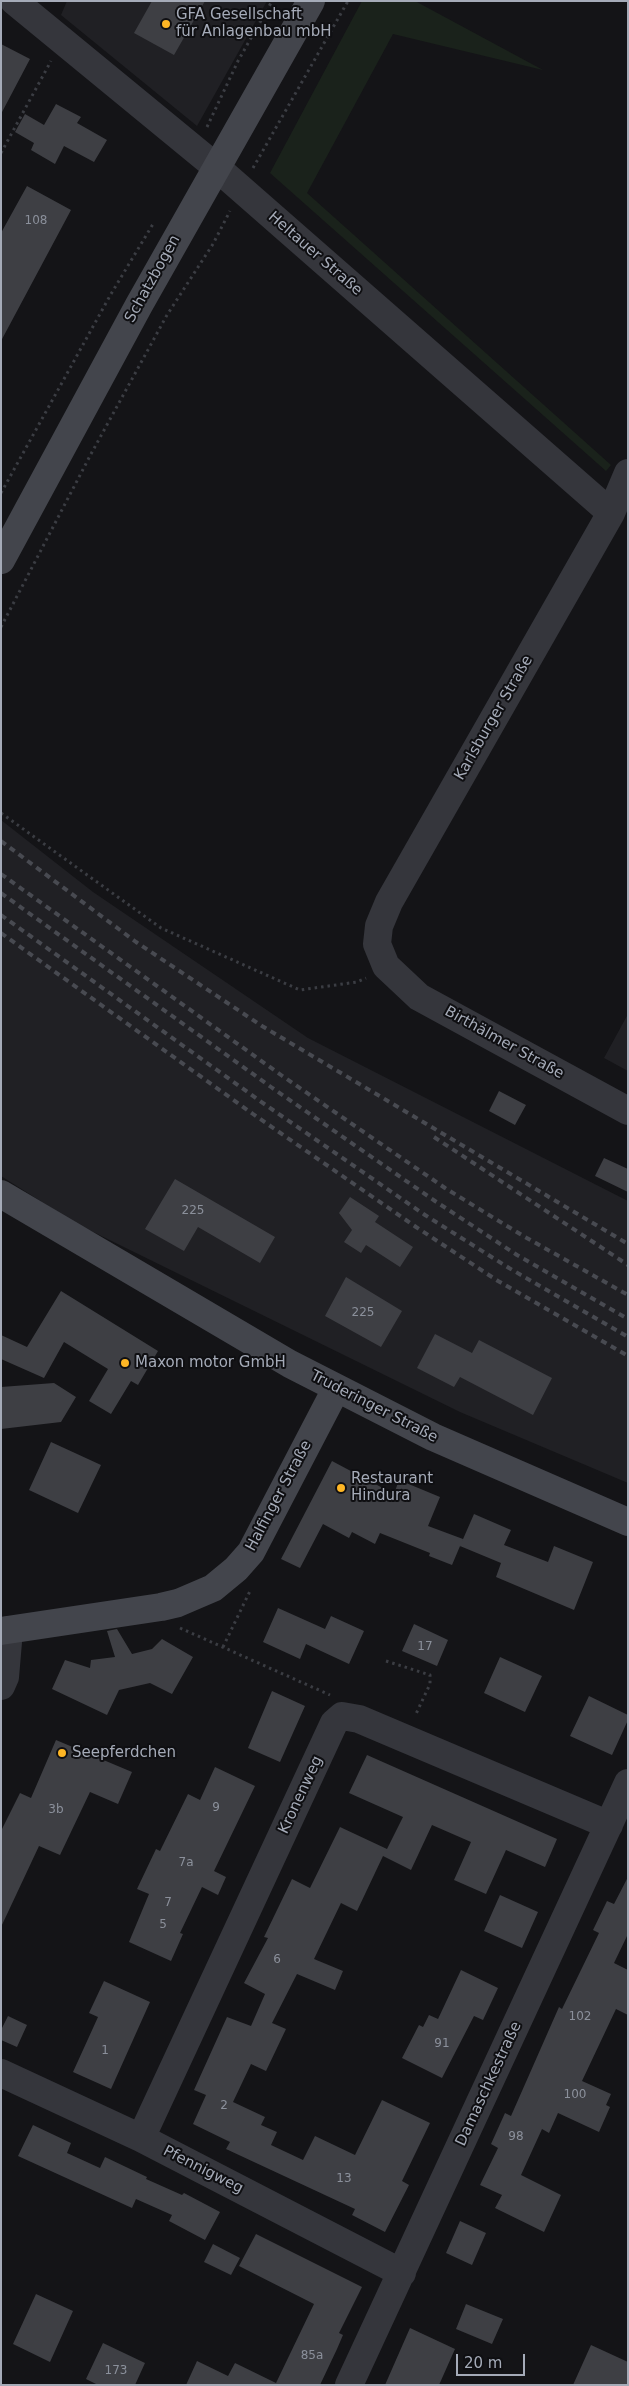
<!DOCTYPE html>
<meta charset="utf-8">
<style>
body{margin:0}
#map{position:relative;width:629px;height:2386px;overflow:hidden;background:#141417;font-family:"DejaVu Sans",sans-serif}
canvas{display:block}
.frame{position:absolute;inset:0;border:2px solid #a5abb8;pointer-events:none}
.scale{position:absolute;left:456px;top:2354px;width:69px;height:22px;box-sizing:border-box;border:2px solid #a5abb8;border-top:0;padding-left:6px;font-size:15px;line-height:18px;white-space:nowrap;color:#a5abb8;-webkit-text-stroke:4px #0f0f12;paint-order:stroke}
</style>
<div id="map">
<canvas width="629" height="2386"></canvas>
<div class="frame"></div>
<div class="scale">20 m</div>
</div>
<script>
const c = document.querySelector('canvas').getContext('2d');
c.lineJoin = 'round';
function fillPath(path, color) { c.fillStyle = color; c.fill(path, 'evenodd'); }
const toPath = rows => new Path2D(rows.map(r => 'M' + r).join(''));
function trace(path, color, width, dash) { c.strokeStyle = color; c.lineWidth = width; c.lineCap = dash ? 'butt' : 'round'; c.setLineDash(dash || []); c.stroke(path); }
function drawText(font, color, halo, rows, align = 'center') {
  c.font = font + ' "DejaVu Sans",sans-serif'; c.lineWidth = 4; c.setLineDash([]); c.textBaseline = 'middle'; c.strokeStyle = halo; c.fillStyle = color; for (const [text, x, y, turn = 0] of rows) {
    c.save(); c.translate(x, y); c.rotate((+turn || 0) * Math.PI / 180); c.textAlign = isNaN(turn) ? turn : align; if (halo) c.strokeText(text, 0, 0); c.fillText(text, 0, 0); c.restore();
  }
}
fillPath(toPath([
 [67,1,267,1,197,126,61,15],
 [1,820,93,892,308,1038,628,1201,628,1483,460,1412,75,1223,1,1176],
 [628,1014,628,1071,604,1058]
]), '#202024');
fillPath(toPath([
 [362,1,415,1,543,70,393,34,307,193,611,465,606,471,270,173]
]), '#1a221b');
fillPath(toPath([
 [152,1,205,1,174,55,134,33],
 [1,44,30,59,1,114],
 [56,104,81,117,77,123,107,140,94,162,64,146,55,164,31,150,34,143,15,132,25,114,44,125],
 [27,186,71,210,1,341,1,233],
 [499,1091,526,1105,515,1125,489,1111],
 [604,1158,628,1169,628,1192,595,1176],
 [175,1179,275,1237,260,1263,198,1227,184,1251,145,1229],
 [350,1197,379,1216,375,1222,413,1247,400,1267,366,1245,361,1253,344,1242,352,1230,339,1213],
 [346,1277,402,1311,381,1347,325,1316],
 [61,1291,158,1351,138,1385,131,1381,111,1414,89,1401,108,1369,64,1342,44,1378,1,1359,1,1335,27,1347],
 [435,1334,472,1353,479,1340,552,1378,533,1415,460,1377,454,1387,417,1368],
 [54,1383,76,1397,61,1422,1,1429,1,1387],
 [51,1442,101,1465,78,1513,29,1490],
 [332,1461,394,1494,399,1480,440,1497,428,1526,463,1539,452,1565,429,1556,430,1553,380,1533,375,1544,352,1532,349,1538,323,1524,300,1568,281,1559],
 [474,1514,511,1530,504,1545,548,1562,554,1546,593,1562,574,1610,496,1577,501,1563,460,1546],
 [278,1608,325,1629,331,1616,364,1631,349,1664,306,1644,300,1659,263,1642],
 [414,1624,448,1640,437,1666,402,1651],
 [117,1629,132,1654,152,1649,162,1639,193,1657,172,1694,150,1683,119,1690,107,1715,52,1689,65,1660,90,1668,91,1660,115,1657,107,1631],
 [500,1657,542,1676,525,1712,484,1693],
 [272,1691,305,1706,280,1762,248,1748],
 [589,1696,628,1715,628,1720,612,1755,570,1736],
 [56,1740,132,1772,118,1804,90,1792,60,1855,39,1846,1,1927,1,1831,20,1793,31,1798],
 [367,1755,557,1839,545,1867,506,1850,486,1894,454,1880,471,1842,432,1825,411,1870,383,1856,357,1911,341,1903,314,1959,343,1971,335,1990,297,1974,272,2023,286,2029,266,2071,251,2064,233,2102,265,2117,261,2125,277,2132,271,2145,303,2160,315,2136,355,2155,382,2100,430,2123,402,2181,409,2185,385,2232,352,2215,355,2209,226,2149,230,2142,193,2124,206,2095,194,2090,227,2017,251,2026,265,1994,244,1983,268,1938,264,1937,292,1879,310,1888,340,1827,387,1849,403,1817,349,1793],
 [215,1767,255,1786,214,1871,226,1877,218,1895,202,1887,180,1933,183,1934,171,1961,129,1942,149,1894,137,1889,156,1849,160,1851,188,1794,200,1800],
 [628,1877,628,1934,614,1963,628,1970,628,2015,616,2009,582,2081,611,2094,606,2105,610,2107,599,2132,558,2113,549,2133,542,2129,521,2175,561,2195,544,2232,495,2208,502,2195,480,2185,498,2148,491,2144,505,2113,511,2116,559,2007,562,2009,599,1933,593,1930,607,1901,614,1904],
 [500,1895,538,1912,522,1948,484,1931],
 [461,1970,498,1988,483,2020,474,2016,442,2078,402,2058,419,2025,423,2027,429,2015,438,2019],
 [104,1981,150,2002,111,2089,73,2072,98,2017,89,2013],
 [8,2016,27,2025,17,2047,1,2040,1,2030],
 [33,2125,71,2143,67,2153,100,2168,105,2157,147,2177,146,2179,182,2195,184,2193,220,2212,205,2240,169,2221,172,2215,136,2199,132,2208,18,2156],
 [460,2221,486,2233,472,2265,446,2253],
 [256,2234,362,2287,339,2333,343,2335,337,2349,320,2385,186,2385,197,2361,228,2376,235,2363,276,2383,314,2304,239,2266],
 [213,2244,240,2258,231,2275,204,2262],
 [36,2294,73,2311,50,2362,13,2344],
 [466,2304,503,2319,492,2344,456,2329],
 [410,2328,455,2349,439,2385,385,2385],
 [103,2343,145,2363,135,2385,98,2385,86,2379],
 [591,2345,628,2362,628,2385,573,2385]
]), '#3e3f44');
trace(toPath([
 [207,127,238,61,272,1],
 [1,153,51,61],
 [253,168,348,1],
 [1,493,111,294,153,224],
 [1,627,91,454,167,315,213,244,230,211],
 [1,813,161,928,300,990,357,982,366,978],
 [180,1628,330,1695],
 [223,1647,250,1591],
 [386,1661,430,1675,430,1684,415,1716]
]), '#3b3d43', 3, [2.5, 4]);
trace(toPath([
 [14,1,216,167,611,513],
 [628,473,611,513,389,902,379,926,377,944,386,966,419,997,628,1111],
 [1,1686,5,1677,9,1630],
 [1,2073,141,2138,402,2273],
 [141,2138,334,1723,342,1716,359,1719,609,1825],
 [349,2385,628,1783]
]), '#35363c', 28);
trace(toPath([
 [1,560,139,305,311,1],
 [1,1194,290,1364,433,1437,628,1522],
 [1,1631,161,1607,178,1603,213,1588,236,1569,251,1552,336,1389]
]), '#43454c', 28);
trace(toPath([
 [1,841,136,942,262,1026,628,1244],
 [1,874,281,1075,445,1188,525,1237,628,1295],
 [1,893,271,1087,435,1201,517,1255,628,1319],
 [1,915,260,1101,425,1215,509,1268,628,1337],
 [1,933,253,1114,416,1227,498,1281,628,1356],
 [434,1137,628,1265]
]), '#484a51', 4, [6, 5]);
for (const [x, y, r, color] of [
 [166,24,5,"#feb625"],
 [125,1363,5,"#feb625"],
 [341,1488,5,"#feb625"],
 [62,1753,5,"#feb625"]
]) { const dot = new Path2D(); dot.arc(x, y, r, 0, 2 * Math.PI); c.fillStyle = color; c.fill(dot); trace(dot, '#0f0f12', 2); }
drawText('12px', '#8b909b', null, [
 ["108",36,221],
 ["225",193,1211],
 ["225",363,1313],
 ["17",425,1647],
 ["9",216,1808],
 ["3b",56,1810],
 ["7a",186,1863],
 ["7",168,1903],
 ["5",163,1925],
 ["6",277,1960],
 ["102",580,2017],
 ["91",442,2044],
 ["1",105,2051],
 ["100",575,2095],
 ["2",224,2106],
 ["98",516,2137],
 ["13",344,2179],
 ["85a",312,2356],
 ["173",116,2371]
]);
drawText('15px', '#a5abb8', '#0f0f12', [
 ["GFA Gesellschaft",176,15],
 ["für Anlagenbau mbH",176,32],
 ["Maxon motor GmbH",135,1363],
 ["Restaurant",351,1479],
 ["Hindura",351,1496],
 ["Seepferdchen",72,1753]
], 'left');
drawText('15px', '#a5abb8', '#0f0f12', [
 ["Heltauer Straße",315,254,41],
 ["Schatzbogen",153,279,-61],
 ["Karlsburger Straße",494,718,-60],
 ["Birthälmer Straße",504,1043,29],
 ["Truderinger Straße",374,1407,27],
 ["Halfinger Straße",279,1496,-62],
 ["Kronenweg",301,1795,-65],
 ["Damaschkestraße",489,2084,-65],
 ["Pfennigweg",203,2170,27]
]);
</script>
